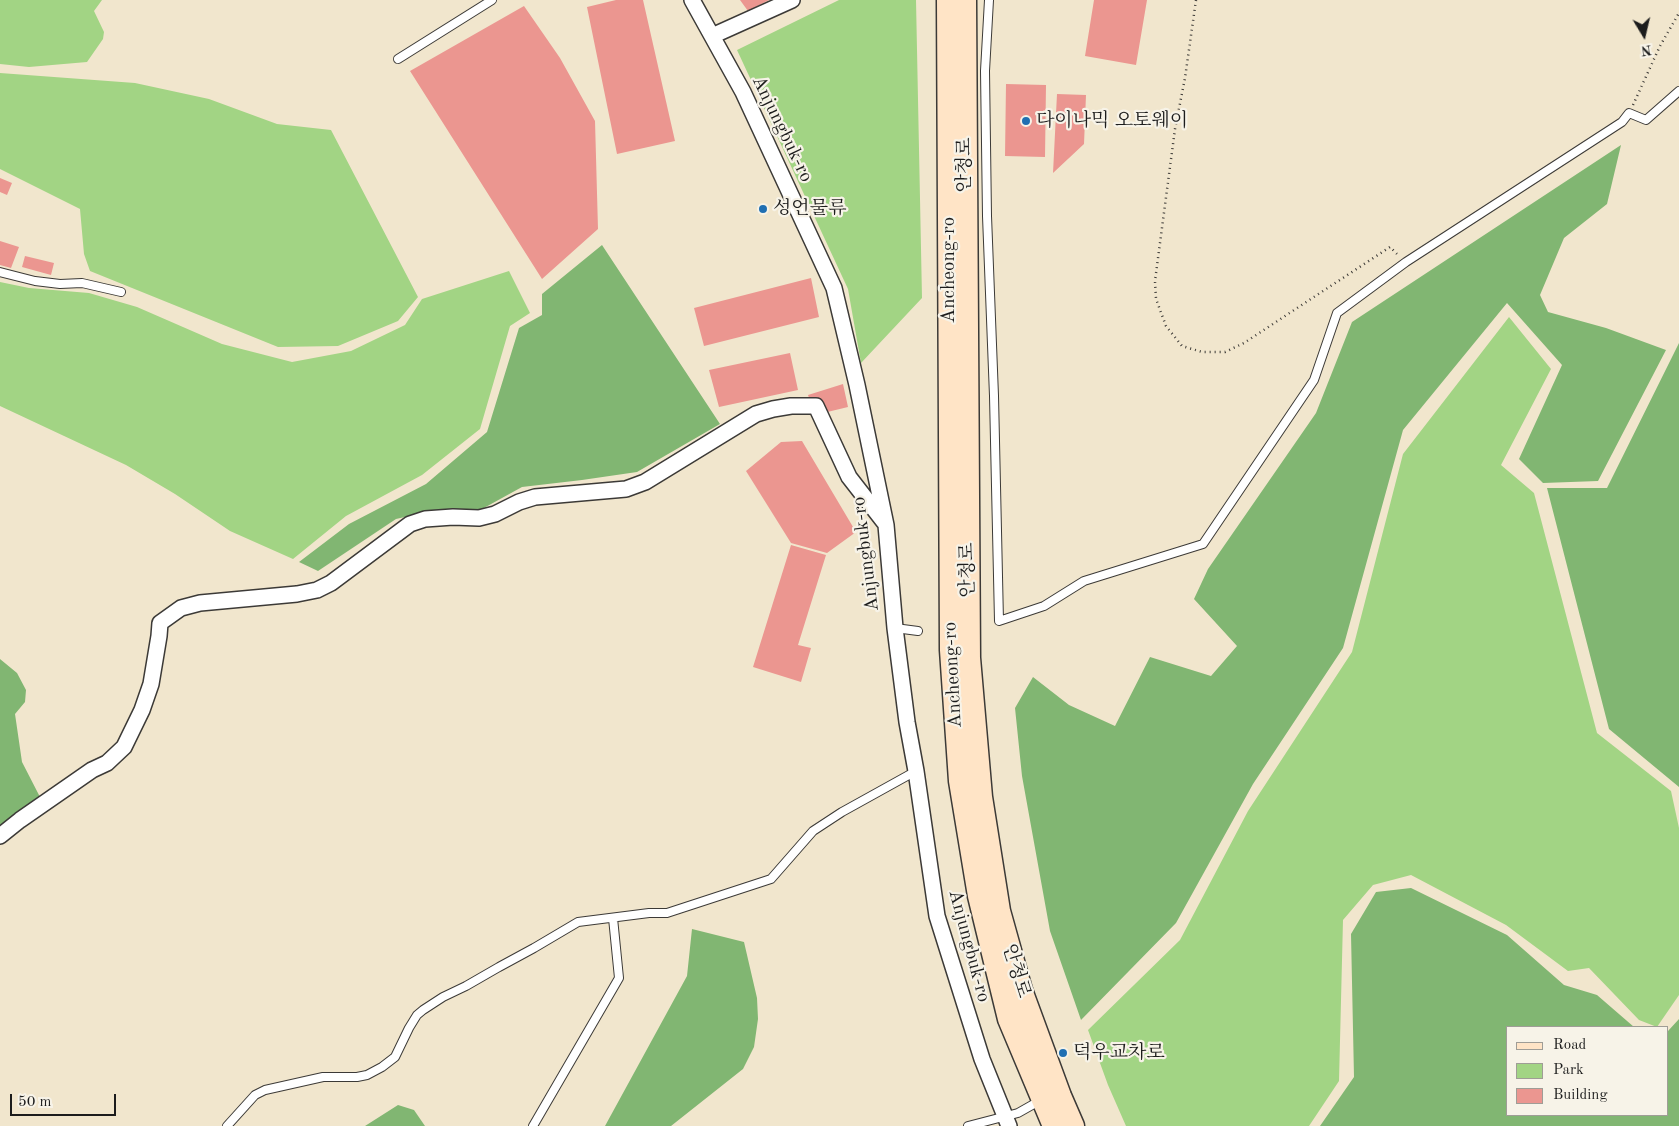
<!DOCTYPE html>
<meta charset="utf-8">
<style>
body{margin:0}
#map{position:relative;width:1679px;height:1126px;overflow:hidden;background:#f1e6cd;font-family:"Old Standard TT",serif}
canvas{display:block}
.legend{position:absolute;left:1506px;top:1026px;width:162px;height:90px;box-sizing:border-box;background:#f7f3e8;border:1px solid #9f9d96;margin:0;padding:6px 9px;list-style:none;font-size:15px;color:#1c1c1c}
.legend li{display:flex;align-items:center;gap:10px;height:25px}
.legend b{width:25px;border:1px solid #9f9d96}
.north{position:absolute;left:1619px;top:10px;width:50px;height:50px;-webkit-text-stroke:4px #f7f3e8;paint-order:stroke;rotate:171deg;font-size:14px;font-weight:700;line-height:20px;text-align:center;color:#1c1c1c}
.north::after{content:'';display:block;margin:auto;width:18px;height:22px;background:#1c1c1c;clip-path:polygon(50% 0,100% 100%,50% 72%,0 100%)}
.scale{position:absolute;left:10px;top:1094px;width:106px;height:22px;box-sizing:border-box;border:2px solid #1c1c1c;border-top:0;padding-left:6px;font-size:15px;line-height:18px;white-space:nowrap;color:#1c1c1c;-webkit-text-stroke:4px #f7f3e8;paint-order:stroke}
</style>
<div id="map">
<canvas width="1679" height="1126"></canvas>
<ul class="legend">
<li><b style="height:6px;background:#ffe4c6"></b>Road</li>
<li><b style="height:14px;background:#a2d484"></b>Park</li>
<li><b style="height:14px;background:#eb9690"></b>Building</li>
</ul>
<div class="north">N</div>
<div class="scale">50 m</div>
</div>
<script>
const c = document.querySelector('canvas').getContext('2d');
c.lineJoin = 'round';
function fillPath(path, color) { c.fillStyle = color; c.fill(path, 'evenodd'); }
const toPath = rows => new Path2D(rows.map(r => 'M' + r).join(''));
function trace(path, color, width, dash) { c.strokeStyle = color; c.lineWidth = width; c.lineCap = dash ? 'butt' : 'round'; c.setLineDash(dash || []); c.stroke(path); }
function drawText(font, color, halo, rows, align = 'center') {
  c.font = font + ' "Old Standard TT","Noto Serif KR",serif'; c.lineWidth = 4.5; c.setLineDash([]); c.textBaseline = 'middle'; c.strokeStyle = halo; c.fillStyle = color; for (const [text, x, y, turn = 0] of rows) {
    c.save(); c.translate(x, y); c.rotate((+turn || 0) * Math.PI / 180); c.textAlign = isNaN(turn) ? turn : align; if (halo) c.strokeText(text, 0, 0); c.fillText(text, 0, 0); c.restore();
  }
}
fillPath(toPath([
 [0,0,102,0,94,11,104,32,103,39,87,62,29,67,0,64],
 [839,0,916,0,922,298,861,363,848,289,737,50],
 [0,73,135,83,209,99,277,124,331,130,418,297,398,321,338,346,278,347,90,271,84,254,80,209,0,169],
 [509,271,530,313,510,326,480,429,422,475,346,516,293,559,230,531,175,494,126,465,0,406,0,282,29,288,89,293,137,307,222,344,292,362,351,351,405,325,422,299],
 [1509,317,1551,369,1501,465,1534,493,1597,733,1671,791,1679,828,1679,995,1657,1027,1639,1020,1589,968,1568,971,1506,925,1411,875,1373,885,1343,920,1339,1081,1309,1126,1126,1126,1108,1085,1088,1030,1180,940,1248,811,1352,652,1403,454]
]), '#a2d484');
fillPath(toPath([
 [1621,145,1607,204,1564,238,1540,295,1548,312,1606,328,1666,350,1598,481,1543,483,1519,459,1562,365,1507,303,1403,430,1343,648,1253,784,1176,923,1081,1020,1050,931,1022,776,1015,708,1033,677,1069,705,1115,726,1150,657,1211,676,1237,646,1194,599,1208,569,1316,413,1352,322],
 [602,245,720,424,637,472,582,480,522,487,482,509,440,509,396,519,318,571,299,562,349,524,426,484,487,432,519,328,542,315,542,294],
 [1679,343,1679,787,1609,729,1547,488,1607,488],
 [0,659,17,673,26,690,25,702,15,714,22,762,40,797,0,825],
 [1411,888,1507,935,1564,985,1597,995,1634,1027,1508,1027,1508,1115,1668,1115,1668,1031,1679,1019,1679,1126,1320,1126,1354,1077,1351,934,1376,892],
 [692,929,744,942,757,998,758,1019,754,1047,743,1069,671,1126,605,1126,687,976],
 [398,1105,414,1110,425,1126,365,1126]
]), '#81b672');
fillPath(toPath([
 [616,0,643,0,675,141,617,154,587,7],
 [740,0,769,0,748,11],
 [1094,0,1147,0,1136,65,1085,56],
 [524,6,560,58,595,121,598,229,542,279,410,71],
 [1006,84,1046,85,1045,157,1005,156],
 [1057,94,1086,95,1084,144,1053,173],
 [0,178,12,183,7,195,0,192],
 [0,241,19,247,11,268,0,265],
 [25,256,54,263,51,275,22,267],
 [811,278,819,317,704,346,694,308],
 [790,353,798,390,719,407,709,370],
 [843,384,848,407,815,415,808,395],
 [802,441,856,532,827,553,791,543,746,471,781,442],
 [791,545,826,555,798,645,811,648,801,682,753,667]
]), '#eb9690');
const lane = toPath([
 [989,0,985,71,987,216,994,396,999,621,1044,606,1084,581,1203,544,1314,380,1337,313,1406,262,1622,122,1629,113,1646,120,1679,91],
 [398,59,492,0],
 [0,272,35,281,60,284,82,283,121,292],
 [895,628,918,631],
 [227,1126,255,1095,265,1090,323,1077,357,1077,367,1075,382,1067,395,1057,409,1028,417,1015,423,1010,443,997,466,986,499,967,534,948,578,922,649,913,667,913,771,879,813,831,842,812,916,771],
 [533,1126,619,978,613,918],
 [968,1126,1018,1113,1041,1100]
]);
const street = toPath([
 [692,0,743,92,834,288,857,385,886,525,895,628,907,722,916,771,937,916,982,1059,1009,1126],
 [712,36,792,0],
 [0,836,20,820,92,770,107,763,124,747,142,710,151,684,159,636,160,623,181,608,200,603,297,594,317,590,331,583,410,524,425,519,453,517,479,518,495,514,519,502,535,497,626,489,645,482,756,414,773,409,791,406,816,406,849,477,884,522]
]);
const secondary = toPath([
 [948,0,951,650,960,781,979,896,1009,1019,1054,1126],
 [965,0,969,658,981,797,999,911,1021,990,1060,1096,1073,1126]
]);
trace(lane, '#3c3a37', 10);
trace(street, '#3c3a37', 18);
trace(secondary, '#3c3a37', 25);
trace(toPath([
 [1196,0,1185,78,1175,129,1155,281,1156,299,1166,326,1182,346,1202,352,1225,352,1244,343,1390,247,1399,256],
 [1633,105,1660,46,1679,13]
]), '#3c3a37', 2.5, [1, 4]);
trace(lane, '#fff', 8);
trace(street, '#fff', 15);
trace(secondary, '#ffe4c6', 22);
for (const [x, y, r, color] of [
 [1026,121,5,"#1f6fb2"],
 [763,209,5,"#1f6fb2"],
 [1063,1053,5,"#1f6fb2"]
]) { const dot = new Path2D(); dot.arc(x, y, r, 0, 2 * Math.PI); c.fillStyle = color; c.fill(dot); trace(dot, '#f7f3e8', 2); }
drawText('19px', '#1c1c1c', '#f7f3e8', [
 ["다이나믹 오토웨이",1036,121],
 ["성언물류",773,209],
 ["덕우교차로",1073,1053]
], 'left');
drawText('19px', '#1c1c1c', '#f7f3e8', [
 ["Anjungbuk-ro",782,129,64],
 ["안청로",965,165,-90],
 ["Ancheong-ro",949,270,-90],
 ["Anjungbuk-ro",866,554,-97],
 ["안청로",968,570,-91],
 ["Ancheong-ro",953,675,-93],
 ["Anjungbuk-ro",969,946,75],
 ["안청로",1016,971,73]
]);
</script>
